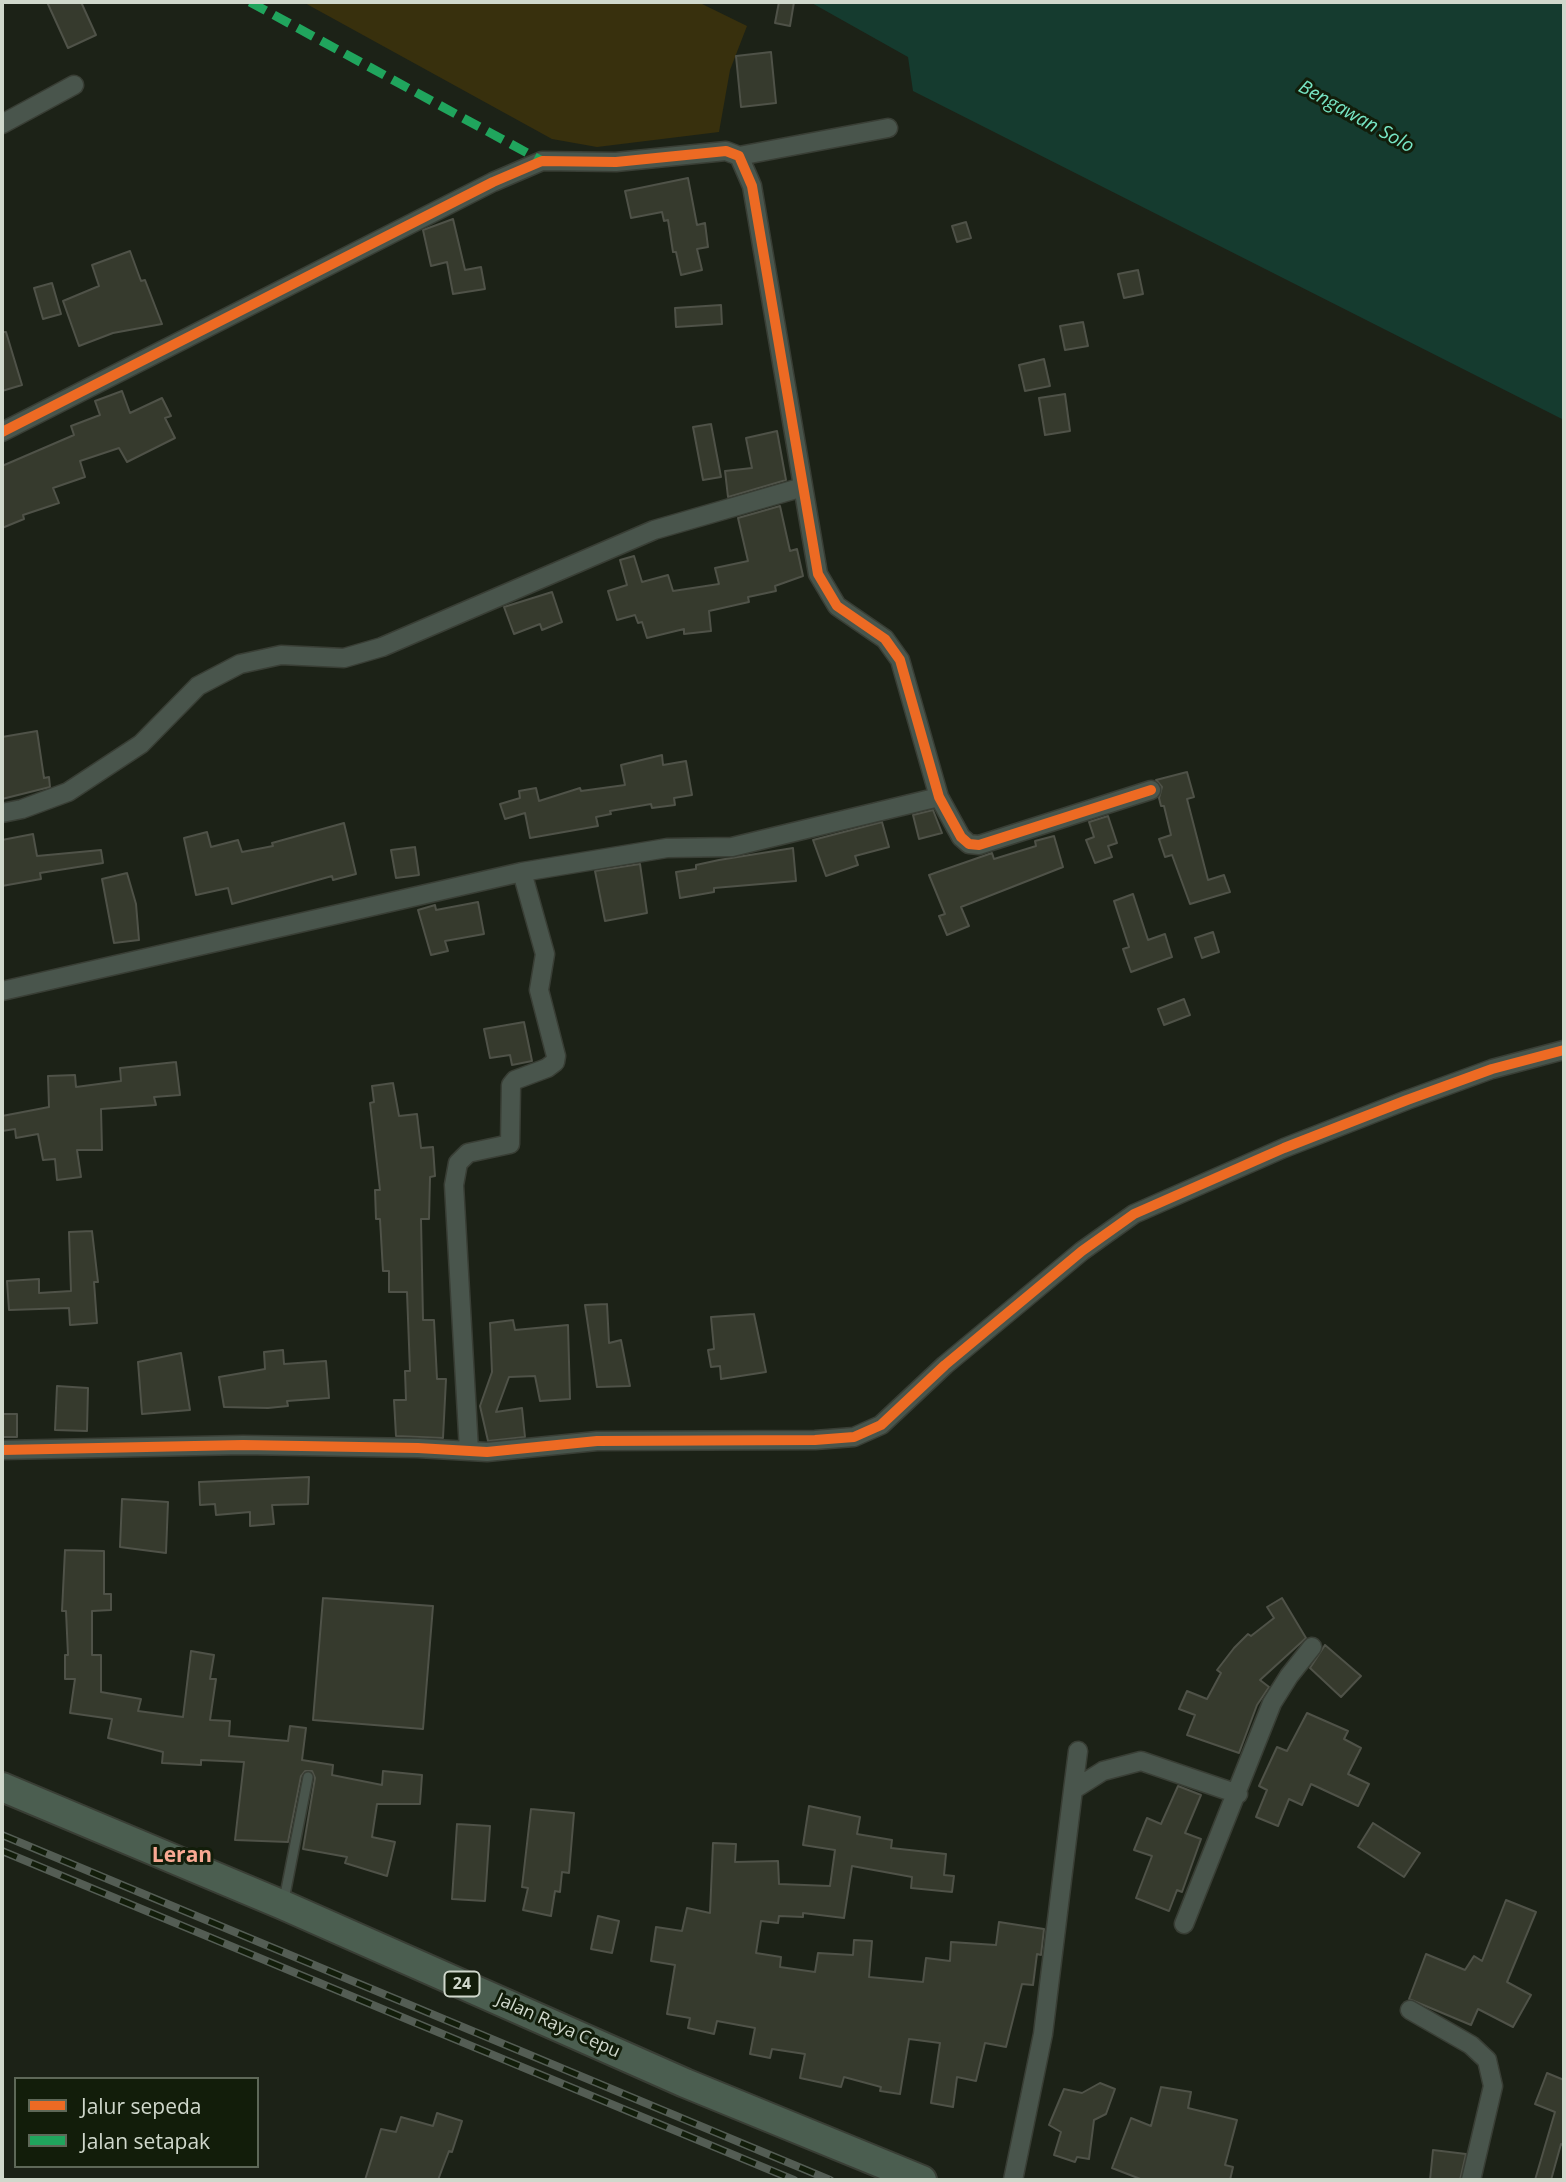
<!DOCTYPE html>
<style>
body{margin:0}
#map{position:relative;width:1566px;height:2182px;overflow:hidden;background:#1c2217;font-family:"Open Sans",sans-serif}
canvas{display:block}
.frame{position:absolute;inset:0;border:4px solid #d0d8cc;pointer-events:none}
.legend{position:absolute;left:14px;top:2077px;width:245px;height:91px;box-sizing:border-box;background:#121d0a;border:2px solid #5e6858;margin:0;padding:9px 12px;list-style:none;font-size:21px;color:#d0d8cc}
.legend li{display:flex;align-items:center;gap:14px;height:35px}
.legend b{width:35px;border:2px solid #5e6858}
</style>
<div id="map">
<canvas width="1566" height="2182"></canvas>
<div class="frame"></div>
<ul class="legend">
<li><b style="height:9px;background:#ed6a23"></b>Jalur sepeda</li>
<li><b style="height:9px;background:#20a55d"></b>Jalan setapak</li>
</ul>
</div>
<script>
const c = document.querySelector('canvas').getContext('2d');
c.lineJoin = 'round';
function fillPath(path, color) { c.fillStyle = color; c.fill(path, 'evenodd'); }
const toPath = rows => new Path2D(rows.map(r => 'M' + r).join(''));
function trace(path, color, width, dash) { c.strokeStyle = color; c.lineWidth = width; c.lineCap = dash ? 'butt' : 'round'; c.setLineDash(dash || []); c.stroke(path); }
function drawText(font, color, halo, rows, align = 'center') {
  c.font = font + ' "Open Sans",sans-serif'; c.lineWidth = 6; c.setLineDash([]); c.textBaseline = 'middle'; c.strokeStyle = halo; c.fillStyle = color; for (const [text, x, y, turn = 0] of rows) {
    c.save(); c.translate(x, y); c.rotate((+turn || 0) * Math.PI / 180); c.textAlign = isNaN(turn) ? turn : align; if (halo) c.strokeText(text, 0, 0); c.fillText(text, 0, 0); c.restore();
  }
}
fillPath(toPath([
 [303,2,698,2,747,26,730,70,719,132,597,147,552,139]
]), '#38300d');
fillPath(toPath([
 [810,2,1564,2,1564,420,913,91,908,57]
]), '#153b2f');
const building = toPath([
 [47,2,81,2,96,35,68,48,47,2],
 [779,2,794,2,790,26,775,23,779,2],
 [771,52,776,103,741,107,736,56,771,52],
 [688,178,697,225,705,223,708,247,697,249,702,270,681,275,676,252,673,252,668,220,664,221,662,212,631,218,625,191,688,178],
 [453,219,465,270,481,267,485,289,453,294,447,262,431,266,423,230,453,219],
 [966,222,971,238,957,242,952,226,966,222],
 [130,251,141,281,145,280,162,324,113,333,79,346,63,301,99,286,92,265,130,251],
 [1138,270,1143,294,1124,298,1118,274,1138,270],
 [52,283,61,314,43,319,34,288,52,283],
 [721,305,722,324,676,327,675,308,721,305],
 [1083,322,1088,346,1065,350,1060,326,1083,322],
 [2,332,6,332,22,385,2,391,2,332],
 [1044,359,1050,386,1025,391,1019,365,1044,359],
 [122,391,130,413,162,398,171,416,165,418,175,438,127,462,119,448,80,461,85,477,53,488,59,503,23,515,24,519,2,528,2,466,74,435,71,426,100,415,95,401,122,391],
 [1065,394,1070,431,1045,435,1039,398,1065,394],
 [711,424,721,477,703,480,693,427,711,424],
 [777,431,786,480,728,497,725,471,752,468,746,438,777,431],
 [780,506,790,551,797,549,803,576,775,586,776,591,748,597,749,602,709,611,711,631,684,634,684,629,647,638,642,622,638,623,635,615,617,620,608,591,627,585,620,560,634,556,642,582,668,575,673,591,719,584,715,568,748,561,738,518,780,506],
 [552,592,562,622,542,630,540,624,514,634,504,607,552,592],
 [37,731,44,778,49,777,50,787,2,799,2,737,37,731],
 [662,755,663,765,686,761,692,795,674,798,675,805,652,808,651,804,610,811,611,814,596,817,598,826,530,838,525,813,505,819,500,804,520,798,519,791,536,788,539,801,580,788,581,791,625,785,621,765,662,755],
 [1187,772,1194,797,1187,799,1208,880,1224,875,1230,892,1190,904,1172,855,1165,857,1159,839,1171,835,1164,806,1161,806,1159,798,1162,787,1156,780,1187,772],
 [933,810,942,833,919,839,913,815,933,810],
 [1108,816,1117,843,1108,846,1112,857,1095,863,1086,840,1094,837,1089,822,1108,816],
 [882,822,889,847,855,856,858,865,826,876,813,840,882,822],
 [344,823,356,874,333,880,332,876,232,904,228,888,196,895,184,838,207,832,211,847,238,840,242,852,273,846,272,843,344,823],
 [33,834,37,856,101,850,103,863,40,873,41,879,2,886,2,840,33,834],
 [1054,836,1063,867,961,907,969,926,947,935,939,916,945,914,929,875,992,853,994,859,1036,846,1035,841,1054,836],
 [415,847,419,875,396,878,391,850,415,847],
 [793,848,796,881,714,888,714,892,680,898,676,872,696,869,696,865,719,860,793,848],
 [640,864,647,913,605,921,595,871,640,864],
 [127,873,136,904,139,940,114,943,102,879,127,873],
 [1133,894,1148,940,1165,934,1172,957,1131,972,1123,949,1129,947,1114,901,1133,894],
 [478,902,484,934,445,941,448,951,431,955,418,910,435,905,436,910,478,902],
 [1213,932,1219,952,1202,958,1195,938,1213,932],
 [1184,999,1190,1015,1164,1025,1158,1009,1184,999],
 [524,1022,532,1061,512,1065,510,1055,490,1058,484,1029,524,1022],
 [176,1062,180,1095,154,1097,156,1105,101,1109,102,1150,77,1150,81,1177,57,1180,55,1159,43,1160,38,1134,16,1138,15,1129,2,1131,2,1116,49,1107,48,1076,75,1075,76,1087,121,1081,120,1068,176,1062],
 [393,1083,399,1116,417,1114,421,1148,433,1147,435,1176,430,1177,429,1219,421,1219,423,1320,434,1320,437,1379,446,1379,443,1438,396,1436,394,1400,406,1400,405,1371,410,1371,407,1292,389,1292,389,1271,383,1271,380,1219,376,1219,375,1190,380,1190,370,1103,374,1102,372,1086,393,1083],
 [92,1231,98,1282,94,1282,97,1323,70,1325,69,1308,9,1310,7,1281,39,1279,39,1293,71,1291,69,1232,92,1231],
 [607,1304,609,1343,621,1340,630,1386,597,1387,585,1305,607,1304],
 [754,1314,766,1372,721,1379,720,1366,711,1367,708,1350,714,1349,711,1317,754,1314],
 [513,1320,515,1330,568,1325,570,1399,540,1401,535,1376,509,1377,496,1412,522,1408,525,1437,488,1441,480,1406,492,1372,490,1323,513,1320],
 [283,1350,284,1364,326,1361,329,1398,287,1401,288,1406,268,1408,224,1407,219,1377,265,1369,264,1352,283,1350],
 [181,1353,190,1410,142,1414,138,1362,181,1353],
 [57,1386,88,1388,87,1431,55,1430,57,1386],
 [2,1414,17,1414,17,1437,2,1437,2,1414],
 [309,1477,308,1504,272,1505,274,1524,250,1526,250,1512,216,1515,215,1504,200,1505,199,1482,309,1477],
 [122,1499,168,1502,166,1553,120,1547,122,1499],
 [65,1550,104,1551,104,1594,111,1594,111,1610,92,1611,92,1655,101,1655,101,1692,141,1699,138,1711,183,1717,191,1651,214,1655,210,1679,216,1679,210,1720,230,1721,229,1736,288,1741,290,1726,306,1728,302,1760,333,1765,332,1775,382,1785,383,1771,422,1775,420,1804,377,1804,372,1837,395,1842,387,1876,345,1863,347,1857,303,1849,315,1778,312,1771,305,1771,301,1776,288,1842,235,1840,244,1762,201,1760,201,1765,162,1763,163,1752,108,1738,112,1719,70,1713,75,1679,65,1679,65,1655,68,1655,66,1611,62,1611,65,1550],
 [323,1598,433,1606,423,1729,313,1720,323,1598],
 [1282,1598,1306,1638,1260,1680,1269,1687,1257,1705,1239,1753,1187,1735,1195,1715,1179,1709,1187,1691,1207,1699,1221,1673,1217,1670,1234,1648,1248,1634,1251,1636,1274,1618,1267,1607,1282,1598],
 [1325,1645,1361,1676,1341,1697,1310,1668,1325,1645],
 [1307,1713,1348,1731,1344,1739,1361,1748,1348,1774,1369,1784,1358,1806,1311,1784,1302,1805,1289,1799,1278,1826,1256,1817,1267,1790,1259,1786,1277,1747,1287,1751,1307,1713],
 [1178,1786,1201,1795,1185,1833,1201,1839,1182,1892,1177,1890,1169,1911,1136,1898,1152,1856,1134,1850,1147,1818,1161,1824,1178,1786],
 [809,1806,860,1817,857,1834,892,1840,891,1848,946,1854,944,1875,954,1876,952,1892,911,1888,912,1877,852,1866,844,1918,803,1913,803,1917,779,1916,778,1923,761,1921,756,1953,781,1957,780,1967,815,1972,818,1953,853,1955,854,1940,872,1941,869,1977,923,1982,926,1958,950,1961,951,1942,996,1945,999,1922,1044,1929,1041,1955,1037,1954,1033,1985,1022,1984,1006,2047,985,2043,976,2081,957,2077,953,2107,931,2103,940,2043,909,2039,900,2094,880,2091,881,2087,844,2077,841,2087,800,2078,805,2054,772,2049,770,2058,750,2054,755,2028,717,2021,714,2034,688,2028,690,2018,667,2014,675,1965,651,1961,656,1927,682,1931,687,1908,710,1913,713,1843,736,1844,735,1862,778,1861,779,1884,830,1886,835,1850,803,1845,809,1806],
 [531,1809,574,1813,569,1873,562,1872,560,1892,555,1891,551,1916,523,1910,528,1888,522,1887,531,1809],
 [1373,1823,1420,1853,1404,1877,1358,1847,1373,1823],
 [457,1824,490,1826,485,1901,452,1899,457,1824],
 [1506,1900,1536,1912,1507,1982,1531,1995,1513,2027,1478,2009,1471,2025,1409,1999,1426,1954,1465,1970,1474,1956,1482,1961,1506,1900],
 [598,1916,619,1921,612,1953,591,1949,598,1916],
 [1547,2073,1564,2080,1564,2145,1561,2144,1551,2180,1535,2180,1555,2112,1535,2104,1547,2073],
 [1100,2083,1115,2089,1106,2114,1094,2120,1089,2159,1077,2157,1075,2162,1054,2155,1061,2132,1049,2125,1064,2089,1082,2093,1100,2083],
 [1161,2087,1191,2092,1188,2108,1237,2120,1225,2165,1233,2167,1230,2180,1143,2180,1112,2168,1131,2118,1151,2126,1161,2087],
 [437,2113,462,2121,452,2152,449,2151,438,2180,365,2180,381,2129,396,2132,401,2117,433,2126,437,2113],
 [1433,2150,1466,2154,1460,2180,1430,2180,1433,2150]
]);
fillPath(building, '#363a2d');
trace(building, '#4f5248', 2);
const service = toPath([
 [284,1900,308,1777]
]);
const minor = toPath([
 [2,124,74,85],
 [739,156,888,128],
 [2,432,493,182,542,161,616,162,726,151,739,156,752,186,818,574,837,606,885,639,900,660,939,797,961,837,969,844,979,845,1151,790],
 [2,813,22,809,68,792,141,744,198,686,240,664,281,655,344,658,382,647,654,530,803,487],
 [2,991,522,872,667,848,732,847,939,797],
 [2,1450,243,1445,418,1448,487,1452,597,1441,815,1440,854,1437,881,1425,945,1365,1082,1251,1134,1214,1284,1148,1407,1100,1492,1069,1564,1050],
 [469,1451,454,1185,458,1163,468,1153,510,1144,511,1085,515,1080,547,1068,555,1062,556,1056,539,990,545,954,522,872],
 [1073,1790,1078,1751],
 [1184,1924,1272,1703,1289,1676,1312,1647],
 [1410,2010,1471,2045,1487,2060,1493,2086,1471,2180],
 [1013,2180,1043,2034,1073,1790,1103,1771,1141,1761,1238,1794]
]);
const trunk = toPath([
 [2,1787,283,1905,685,2083,922,2180]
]);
trace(service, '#393e35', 12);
trace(minor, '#393e35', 21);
trace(trunk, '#393e35', 32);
trace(service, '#49554c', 9);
trace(minor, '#49554c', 18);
trace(trunk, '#4b5e50', 28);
const rail = toPath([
 [2,1835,830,2180],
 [2,1851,794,2180]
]);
trace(rail, '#545d54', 8);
trace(rail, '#121d0a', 5, [16]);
trace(toPath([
 [250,2,542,161]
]), '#20a55d', 9, [18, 9]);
trace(toPath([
 [2,432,493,182,542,161,616,162,726,151,739,156,752,186,818,574,837,606,885,639,900,660,939,797,961,837,969,844,979,845,1151,790],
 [2,1450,243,1445,418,1448,487,1452,597,1441,815,1440,854,1437,881,1425,945,1365,1082,1251,1134,1214,1284,1148,1407,1100,1492,1069,1564,1050]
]), '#ed6a23', 10);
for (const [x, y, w] of [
 [462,1984,35]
]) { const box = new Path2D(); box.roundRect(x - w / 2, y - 12.5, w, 25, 5); c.fillStyle = '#121d0a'; c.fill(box); trace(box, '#d0d8cc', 2); }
drawText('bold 16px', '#d0d8cc', null, [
 ["24",462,1984]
]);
drawText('18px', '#d0d8cc', '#121d0a', [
 ["Jalan Raya Cepu",558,2026,24]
]);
drawText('italic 19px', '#77e5c4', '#121d0a', [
 ["Bengawan Solo",1356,117,29]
]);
drawText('bold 21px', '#f9a993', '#121d0a', [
 ["Leran",182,1856]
]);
</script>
